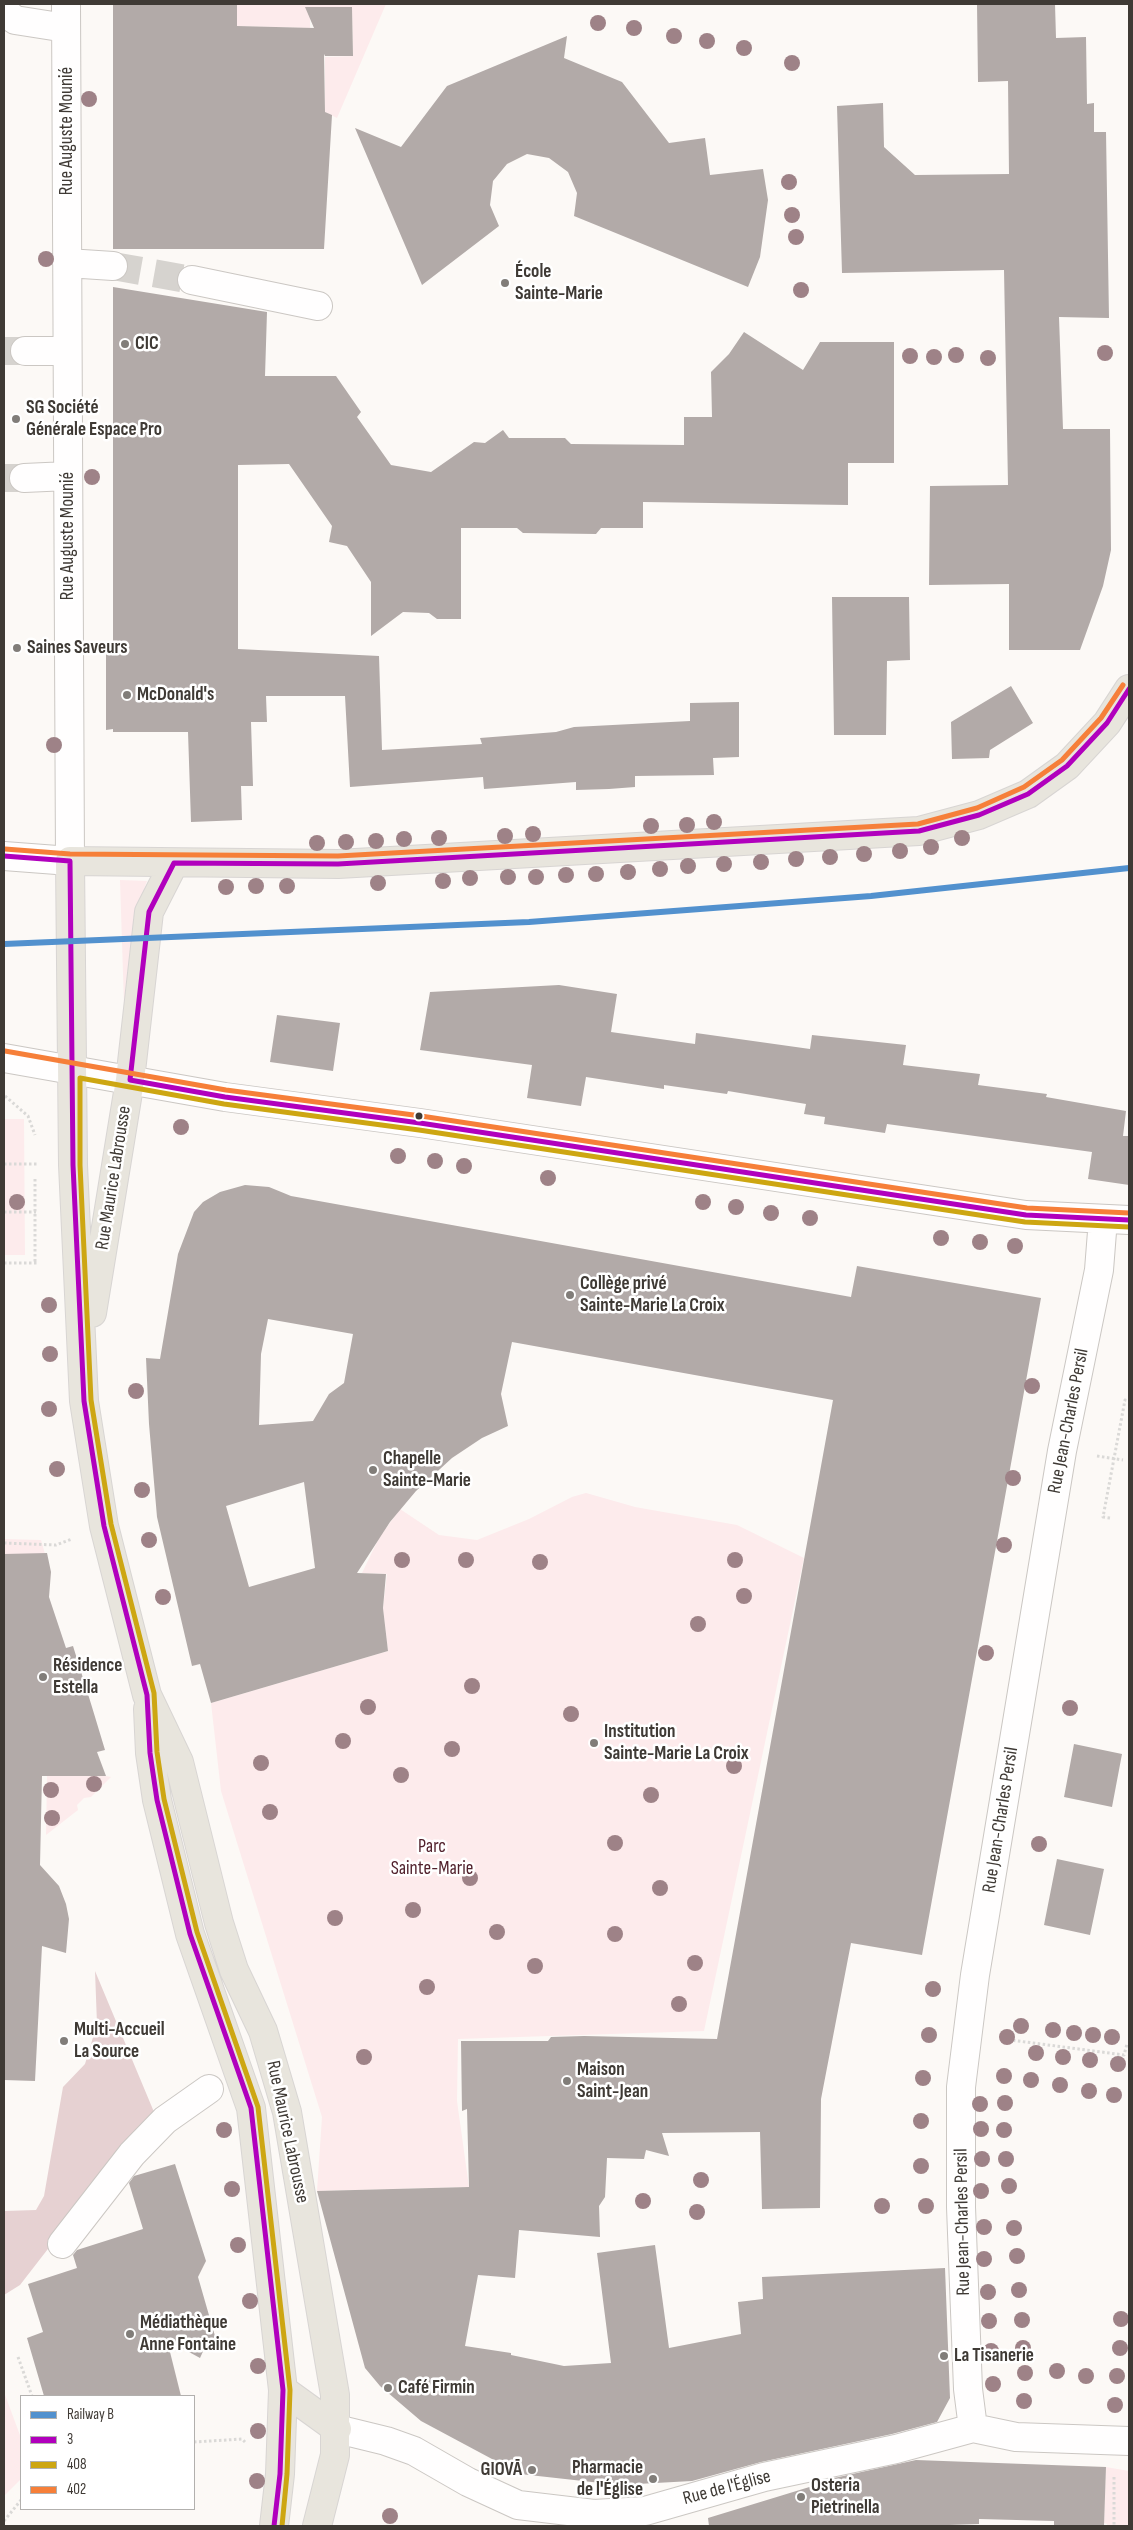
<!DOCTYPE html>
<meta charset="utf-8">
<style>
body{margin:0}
#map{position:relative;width:1133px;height:2530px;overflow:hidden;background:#fcf9f6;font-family:"Sofia Sans Condensed",sans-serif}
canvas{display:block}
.frame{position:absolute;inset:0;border:5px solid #3f3a35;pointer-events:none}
.legend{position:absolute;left:20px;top:2395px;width:175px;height:115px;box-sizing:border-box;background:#fff;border:1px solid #b2b0ae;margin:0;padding:6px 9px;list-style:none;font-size:15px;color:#3f3a35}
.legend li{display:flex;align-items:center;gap:10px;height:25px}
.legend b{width:25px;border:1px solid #b2b0ae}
</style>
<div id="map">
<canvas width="1133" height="2530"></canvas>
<div class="frame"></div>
<ul class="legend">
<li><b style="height:6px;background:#5291ce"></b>Railway B</li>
<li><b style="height:6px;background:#b100bd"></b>3</li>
<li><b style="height:6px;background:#cda612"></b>408</li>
<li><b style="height:6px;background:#f67f39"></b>402</li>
</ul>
</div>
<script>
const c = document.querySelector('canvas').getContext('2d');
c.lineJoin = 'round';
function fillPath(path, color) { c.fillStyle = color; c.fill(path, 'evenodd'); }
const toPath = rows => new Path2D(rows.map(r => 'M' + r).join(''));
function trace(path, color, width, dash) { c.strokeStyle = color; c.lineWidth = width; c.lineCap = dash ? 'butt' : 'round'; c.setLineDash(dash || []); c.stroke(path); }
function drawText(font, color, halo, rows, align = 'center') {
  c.font = font + ' "Sofia Sans Condensed",sans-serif'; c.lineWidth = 5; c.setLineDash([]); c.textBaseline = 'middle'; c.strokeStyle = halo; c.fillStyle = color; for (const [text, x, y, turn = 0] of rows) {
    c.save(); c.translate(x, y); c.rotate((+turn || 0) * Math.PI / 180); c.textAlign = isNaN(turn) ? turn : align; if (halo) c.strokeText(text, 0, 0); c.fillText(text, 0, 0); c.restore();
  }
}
fillPath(toPath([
 [237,4,386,4,337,118,325,112,325,57,353,56,352,7,310,7,310,28,237,26],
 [120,880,147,881,134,916,124,1005],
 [4,1119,24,1119,25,1255,4,1255],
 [586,1493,635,1507,737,1525,804,1558,704,2031,458,2039,457,2101,469,2187,317,2191,322,2117,221,1791,211,1703,388,1651,383,1608,387,1574,362,1573,379,1538,400,1509,439,1535,477,1540,529,1519,572,1497],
 [4,1539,41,1540,45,1554,4,1554],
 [47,1776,106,1776,111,1777,91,1797,84,1798,77,1805,78,1810,46,1835],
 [4,2392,21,2438,21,2479,4,2496],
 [1106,2467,1129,2471,1129,2526,1107,2526,1107,2524,1104,2523]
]), '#fdebec');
fillPath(toPath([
 [95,1971,154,2112,20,2285,4,2295,4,2211,36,2210,44,2196,63,2087,85,2064,97,2024]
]), '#e6d1d2');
fillPath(toPath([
 [113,4,237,4,237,26,314,28,305,7,352,7,353,56,325,56,324,54,325,112,332,115,324,249,113,249],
 [977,4,1055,4,1056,38,1086,37,1087,104,1094,103,1094,132,1106,132,1109,318,1059,317,1063,429,1110,429,1111,550,1103,586,1080,650,1009,650,1009,584,929,585,930,486,1008,485,1004,270,842,273,837,106,883,103,884,147,915,175,1009,174,1008,81,978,82],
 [567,36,564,58,622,82,669,143,705,138,710,175,763,169,768,200,760,257,748,287,574,216,577,193,568,172,549,158,527,154,507,164,493,181,490,205,499,226,422,285,355,128,401,147,447,86],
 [113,287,267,312,265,376,336,376,361,412,357,417,391,465,431,472,474,442,485,443,503,430,509,438,565,438,571,444,684,445,684,417,712,417,711,372,729,354,744,332,803,370,820,342,894,342,894,463,848,463,848,505,643,502,643,528,601,528,596,534,523,533,517,528,461,528,461,619,437,619,429,613,403,612,371,636,371,582,347,546,329,542,332,526,289,464,238,465,238,649,379,656,382,750,482,744,480,738,556,732,574,727,690,721,690,703,739,702,739,757,713,758,714,775,635,776,635,787,609,789,576,790,576,782,484,789,483,777,350,787,345,696,266,696,267,722,251,722,253,786,241,786,242,820,191,822,188,732,113,732,113,729,106,730,106,654,113,654],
 [832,597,909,597,910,660,887,661,886,735,834,735],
 [1011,686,1033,723,990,750,989,758,952,759,951,722],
 [559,985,617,994,611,1032,695,1044,696,1033,810,1049,812,1035,906,1045,903,1065,980,1074,978,1085,1047,1094,1046,1097,1126,1111,1123,1136,1129,1136,1129,1185,1088,1179,1092,1152,887,1124,885,1133,824,1124,825,1117,804,1114,806,1104,728,1091,727,1094,664,1085,664,1089,586,1077,581,1106,527,1098,532,1065,420,1050,430,992],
 [277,1015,340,1023,333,1071,270,1062],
 [245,1185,269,1187,291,1196,851,1297,857,1266,1041,1298,922,1955,851,1943,821,2099,820,2208,762,2209,760,2132,662,2133,669,2156,646,2150,644,2159,607,2158,605,2197,599,2206,600,2237,519,2230,515,2278,478,2275,465,2346,511,2353,511,2355,564,2366,611,2363,597,2253,655,2245,669,2348,741,2334,738,2302,763,2299,762,2277,945,2268,950,2398,937,2422,892,2434,761,2462,692,2481,619,2485,520,2474,421,2421,380,2386,365,2368,317,2191,469,2187,467,2109,462,2111,461,2041,548,2041,551,2037,584,2036,717,2039,833,1400,512,1342,501,1394,508,1426,482,1438,452,1458,416,1491,390,1522,357,1573,386,1574,383,1608,388,1651,211,1703,200,1664,192,1666,157,1517,149,1424,146,1358,160,1359,178,1254,194,1212,203,1202,220,1192],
 [268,1319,353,1334,344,1383,329,1394,313,1421,259,1425,261,1354],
 [304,1482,315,1568,249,1587,226,1506],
 [47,1553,51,1572,49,1597,66,1648,73,1646,92,1707,105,1750,97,1752,106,1776,42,1776,40,1865,59,1886,66,1904,69,1919,66,1953,42,1946,35,2081,4,2080,4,1554],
 [1074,1744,1122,1754,1112,1807,1064,1797],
 [1057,1859,1104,1869,1090,1935,1044,1925],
 [175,2164,206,2261,198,2277,217,2343,205,2347,200,2358,167,2340,181,2396,44,2396,27,2338,43,2332,28,2284,77,2268,73,2255,77,2250,143,2229,129,2183,134,2176],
 [916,2460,1106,2467,1104,2526,1054,2526,1054,2521,979,2519,979,2524,919,2526,709,2526,708,2518,816,2485,816,2482]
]), '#b2aaa8');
trace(toPath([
 [113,266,192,280],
 [4,351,25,351],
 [4,478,24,478]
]), '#d6d3cf', 28, [28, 14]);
const minor = toPath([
 [4,11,15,20,66,28],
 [67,263,113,266],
 [192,280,318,306],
 [25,351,67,351],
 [24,478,68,476],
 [4,856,70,861,66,4],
 [4,1058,225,1097,420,1123,1026,1215,1129,1220],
 [62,2244,132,2154,165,2120,209,2089],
 [973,2428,968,2389,961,2207,961,2087,975,1975,1062,1451,1099,1270,1103,1219],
 [337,2429,386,2441,414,2451,468,2482,518,2505,594,2514,645,2511,764,2477,896,2449,973,2428,1016,2437,1129,2441]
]);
const major = toPath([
 [92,1313,130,1080,149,912,174,863],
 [148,1709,150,1753,157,1800,190,1934,251,2108,283,2390,280,2474,274,2526],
 [283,2390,337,2429],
 [317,2526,335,2455,335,2395,287,2112,263,2031,234,1970,219,1923,179,1762,147,1695,104,1526,84,1401,73,1165,70,861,338,864,919,831,979,815,1028,794,1067,766,1107,723,1129,689]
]);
trace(minor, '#cbc7c3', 30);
trace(major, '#d8d5d3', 30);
trace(toPath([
 [5,1096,28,1116,35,1135],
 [4,1164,38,1164],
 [35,1179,35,1263],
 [4,1212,36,1212],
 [4,1263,37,1263],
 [1097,1456,1123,1460],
 [1110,1518,1103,1517,1125,1400,1129,1401],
 [4,1543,56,1545,72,1539],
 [1003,2039,1124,2055,1127,2044,1129,2045],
 [18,2357,32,2396],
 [194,2442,242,2439,245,2442],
 [1114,2477,1114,2526],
 [4,2521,21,2500]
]), '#dad9d7', 3, [2.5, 2.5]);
trace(minor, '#fffefe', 28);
trace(major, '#e8e5dd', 28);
trace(toPath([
 [1129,689,1107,723,1067,766,1028,794,979,815,919,831,338,864,174,863,149,912,130,1080,225,1097,420,1123,1026,1215,1129,1220],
 [4,856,70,861,73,1165,84,1401,104,1526,147,1695,150,1753,157,1800,190,1934,251,2108,283,2390,280,2474,274,2526]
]), '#b100bd', 5);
trace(toPath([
 [282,2526,287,2474,290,2390,258,2107,197,1932,164,1799,157,1752,154,1693,111,1524,91,1400,80,1165,80,1078,224,1104,419,1130,1025,1222,1129,1227]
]), '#cda612', 5);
trace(toPath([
 [5,849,70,854,338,856,918,824,977,808,1024,787,1062,760,1101,718,1123,685],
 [5,1051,226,1090,421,1116,1027,1208,1129,1213]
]), '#f67f39', 5);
trace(toPath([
 [4,944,529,922,871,896,1129,868]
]), '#5291ce', 6);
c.fillStyle = '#9e8287';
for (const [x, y] of [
 [598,23],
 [634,28],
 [674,36],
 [707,41],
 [744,48],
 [792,63],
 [89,99],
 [789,182],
 [792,215],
 [796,237],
 [46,259],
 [801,290],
 [1105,353],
 [956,355],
 [910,356],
 [934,357],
 [988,358],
 [92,477],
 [54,745],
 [714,822],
 [687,825],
 [651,826],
 [533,834],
 [505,836],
 [439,838],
 [962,838],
 [404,839],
 [376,841],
 [346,842],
 [317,843],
 [931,847],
 [900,851],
 [864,854],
 [830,857],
 [796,859],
 [761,862],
 [724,864],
 [688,866],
 [660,869],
 [628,872],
 [596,874],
 [566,875],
 [508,877],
 [536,877],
 [470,878],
 [443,881],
 [378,883],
 [256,886],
 [287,886],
 [226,887],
 [181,1127],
 [398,1156],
 [435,1161],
 [464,1166],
 [548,1178],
 [17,1202],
 [703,1202],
 [736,1207],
 [771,1213],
 [810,1218],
 [941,1238],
 [980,1242],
 [1015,1246],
 [49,1305],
 [50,1354],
 [1032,1386],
 [136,1391],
 [49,1409],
 [57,1469],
 [1013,1478],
 [142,1490],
 [149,1540],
 [1004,1545],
 [402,1560],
 [466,1560],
 [735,1560],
 [540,1562],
 [744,1596],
 [163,1597],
 [698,1624],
 [986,1653],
 [472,1686],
 [368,1707],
 [1070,1708],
 [571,1714],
 [343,1741],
 [452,1749],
 [261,1763],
 [734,1766],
 [401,1775],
 [94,1784],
 [51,1790],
 [651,1795],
 [270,1812],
 [52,1818],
 [615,1843],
 [1039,1844],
 [470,1878],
 [660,1888],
 [413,1910],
 [335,1918],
 [497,1932],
 [615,1934],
 [695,1963],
 [535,1966],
 [427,1987],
 [933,1989],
 [679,2004],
 [1021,2026],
 [1053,2030],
 [1074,2033],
 [929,2035],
 [1093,2035],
 [1007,2037],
 [1112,2037],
 [1036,2053],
 [364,2057],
 [1063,2057],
 [1090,2060],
 [1118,2064],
 [1004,2076],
 [923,2078],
 [1031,2080],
 [1060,2085],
 [1089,2091],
 [1114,2095],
 [1005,2103],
 [980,2104],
 [921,2121],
 [981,2129],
 [224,2130],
 [1004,2130],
 [982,2159],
 [1006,2159],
 [921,2166],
 [701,2180],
 [1009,2186],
 [232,2189],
 [981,2191],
 [643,2201],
 [882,2206],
 [926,2206],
 [697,2212],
 [984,2227],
 [1014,2228],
 [238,2245],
 [1017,2256],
 [984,2259],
 [1019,2290],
 [988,2292],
 [250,2301],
 [1121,2319],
 [1022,2320],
 [989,2321],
 [1023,2348],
 [1120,2348],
 [991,2351],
 [258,2366],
 [1057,2371],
 [1025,2373],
 [1086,2376],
 [1117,2376],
 [993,2384],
 [1024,2401],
 [1115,2405],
 [258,2431],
 [257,2481],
 [390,2516]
]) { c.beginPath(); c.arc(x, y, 8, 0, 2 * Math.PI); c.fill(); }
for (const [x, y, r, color] of [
 [505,283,5,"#817d79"],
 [125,344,5,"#817d79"],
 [16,419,5,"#817d79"],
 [17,648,5,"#817d79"],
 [127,695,5,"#817d79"],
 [419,1116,4.5,"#3f3a35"],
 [570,1295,5,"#817d79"],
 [373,1470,5,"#817d79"],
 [43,1677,5,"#817d79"],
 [594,1743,5,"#817d79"],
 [64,2041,5,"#817d79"],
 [567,2081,5,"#817d79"],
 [130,2334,5,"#817d79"],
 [944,2356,5,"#817d79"],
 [388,2388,5,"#817d79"],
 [532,2470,5,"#817d79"],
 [653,2479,5,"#817d79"],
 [801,2497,5,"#817d79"]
]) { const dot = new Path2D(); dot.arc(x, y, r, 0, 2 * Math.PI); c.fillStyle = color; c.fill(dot); trace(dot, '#fff', 2); }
drawText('19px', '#3f3a35', '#fff', [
 ["Rue Auguste Mounié",67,131,-90],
 ["Rue Auguste Mounié",68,536,-90],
 ["Rue Maurice Labrousse",114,1178,-81],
 ["Rue Jean-Charles Persil",1069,1421,-79],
 ["Rue Jean-Charles Persil",1001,1820,-81],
 ["Rue Maurice Labrousse",287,2132,78],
 ["Rue Jean-Charles Persil",963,2222,-91],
 ["Rue de l'Église",727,2488,-15]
]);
drawText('bold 19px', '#3f3a35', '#fff', [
 ["École",515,272],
 ["Sainte-Marie",515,294],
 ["CIC",135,344],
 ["SG Société",26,408],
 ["Générale Espace Pro",26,430],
 ["Saines Saveurs",27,648],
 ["McDonald's",137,695],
 ["Collège privé",580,1284],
 ["Sainte-Marie La Croix",580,1306],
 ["Chapelle",383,1459],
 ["Sainte-Marie",383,1481],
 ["Résidence",53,1666],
 ["Estella",53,1688],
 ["Institution",604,1732],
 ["Sainte-Marie La Croix",604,1754],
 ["Multi-Accueil",74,2030],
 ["La Source",74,2052],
 ["Maison",577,2070],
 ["Saint-Jean",577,2092],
 ["Médiathèque",140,2323],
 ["Anne Fontaine",140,2345],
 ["La Tisanerie",954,2356],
 ["Café Firmin",398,2388],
 ["Pharmacie",643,2468,"right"],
 ["de l'Église",643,2490,"right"],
 ["GIOVĀ",522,2470,"right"],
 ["Osteria",811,2486],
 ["Pietrinella",811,2508]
], 'left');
drawText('19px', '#51212c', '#fff', [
 ["Parc",432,1847],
 ["Sainte-Marie",432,1869]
]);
</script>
